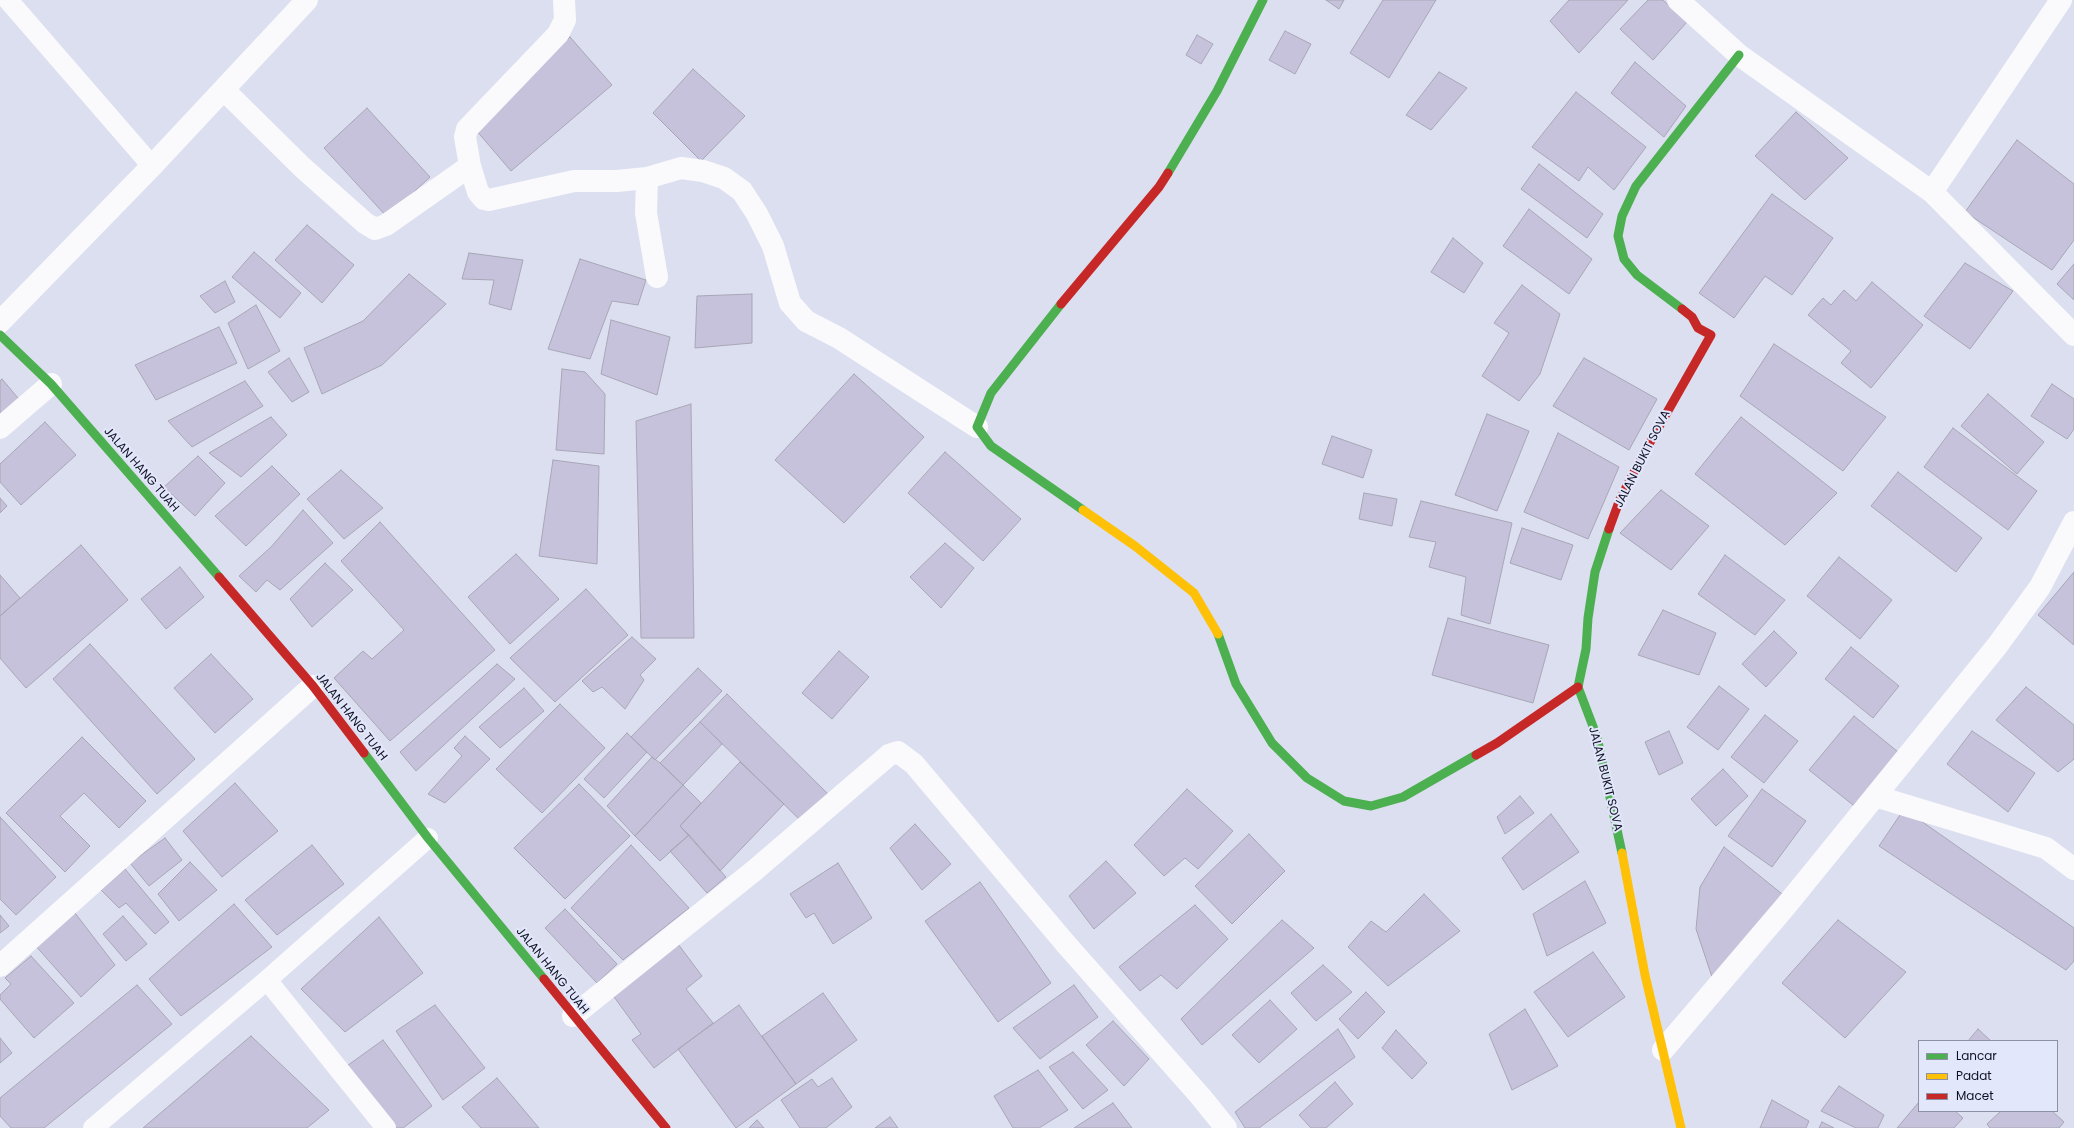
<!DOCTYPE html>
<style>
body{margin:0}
#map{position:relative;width:2074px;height:1128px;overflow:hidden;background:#dcdfef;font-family:Poppins,sans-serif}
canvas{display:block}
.legend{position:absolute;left:1918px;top:1040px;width:140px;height:72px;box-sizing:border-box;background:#e3e7fb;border:1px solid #8e91a4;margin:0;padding:5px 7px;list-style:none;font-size:12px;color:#0f1122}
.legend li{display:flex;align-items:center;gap:8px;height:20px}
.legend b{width:20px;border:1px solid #8e91a4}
</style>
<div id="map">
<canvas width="2074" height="1128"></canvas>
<ul class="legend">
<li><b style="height:5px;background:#4caf50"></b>Lancar</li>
<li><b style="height:5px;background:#ffc107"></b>Padat</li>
<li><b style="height:5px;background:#c62828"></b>Macet</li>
</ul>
</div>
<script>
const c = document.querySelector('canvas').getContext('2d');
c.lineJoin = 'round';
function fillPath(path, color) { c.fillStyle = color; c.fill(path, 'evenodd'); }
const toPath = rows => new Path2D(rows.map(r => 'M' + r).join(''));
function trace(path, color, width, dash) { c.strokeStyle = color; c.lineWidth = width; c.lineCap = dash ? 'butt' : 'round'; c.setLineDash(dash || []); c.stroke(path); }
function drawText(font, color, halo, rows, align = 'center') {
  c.font = font + ' Poppins,sans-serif'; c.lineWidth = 4; c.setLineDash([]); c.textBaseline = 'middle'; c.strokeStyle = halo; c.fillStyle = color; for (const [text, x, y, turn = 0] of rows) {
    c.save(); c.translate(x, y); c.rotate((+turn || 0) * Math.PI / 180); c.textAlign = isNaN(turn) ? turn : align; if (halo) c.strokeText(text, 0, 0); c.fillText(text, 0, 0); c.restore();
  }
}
const building = toPath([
 [1326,0,1344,0,1339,9,1326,0],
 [1383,0,1436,0,1389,78,1350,53,1383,0],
 [1569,0,1628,0,1579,53,1550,21,1569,0],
 [1648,0,1663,0,1687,22,1653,60,1620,29,1648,0],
 [1285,31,1311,44,1295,74,1269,60,1285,31],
 [1197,35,1213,44,1201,64,1186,55,1197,35],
 [570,37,612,85,511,171,475,129,570,37],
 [1635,62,1686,106,1664,137,1611,93,1635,62],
 [693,69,745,116,701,161,653,113,693,69],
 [1439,72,1467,88,1431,130,1406,115,1439,72],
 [1576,92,1646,147,1614,190,1588,167,1579,181,1532,147,1576,92],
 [367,108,430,177,387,217,324,148,367,108],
 [1796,112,1848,158,1805,200,1755,156,1796,112],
 [2017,140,2074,184,2074,240,2052,270,1965,212,2017,140],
 [1539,164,1603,214,1587,238,1521,189,1539,164],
 [1772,194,1833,238,1792,295,1765,276,1734,318,1699,293,1772,194],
 [1529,209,1592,259,1569,294,1503,246,1529,209],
 [307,225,354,265,322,303,275,260,307,225],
 [1453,238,1483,263,1464,293,1431,272,1453,238],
 [254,252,301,293,280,318,232,277,254,252],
 [469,253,523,260,511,310,489,304,494,280,462,279,469,253],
 [580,259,646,280,638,305,612,301,590,359,548,349,580,259],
 [1965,263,2013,291,1970,349,1924,316,1965,263],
 [2074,264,2074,300,2057,284,2074,264],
 [409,274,446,304,382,365,322,394,304,348,363,321,409,274],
 [225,281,235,302,215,313,200,296,225,281],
 [1872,282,1923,325,1871,388,1841,363,1851,351,1808,315,1823,298,1831,305,1844,290,1856,301,1872,282],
 [1522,285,1560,314,1540,374,1519,401,1482,376,1509,333,1494,323,1522,285],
 [752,294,752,343,695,348,697,296,752,294],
 [256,305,280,351,248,369,228,323,256,305],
 [611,320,670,337,657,395,601,374,611,320],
 [219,327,237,363,156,400,135,365,219,327],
 [1774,344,1886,417,1843,471,1740,396,1774,344],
 [289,358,309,392,292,402,268,372,289,358],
 [1584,358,1657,399,1629,450,1553,406,1584,358],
 [562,369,585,372,605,394,604,454,556,450,562,369],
 [854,374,924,437,844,523,775,460,854,374],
 [2,379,23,404,0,423,0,381,2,379],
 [245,381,263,406,192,447,168,421,245,381],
 [2052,384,2074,399,2074,429,2067,439,2031,416,2052,384],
 [1988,394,2044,442,2017,474,1961,426,1988,394],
 [691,404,694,638,641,638,636,421,691,404],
 [1487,414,1529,431,1497,511,1455,495,1487,414],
 [271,417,287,435,241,477,209,453,271,417],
 [1741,417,1837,493,1785,545,1695,474,1741,417],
 [45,422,76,455,21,505,0,482,0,464,45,422],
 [1953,428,2037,491,2008,530,1924,467,1953,428],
 [1558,433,1619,467,1588,539,1524,512,1558,433],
 [1332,436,1372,450,1363,478,1322,464,1332,436],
 [945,452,1021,519,983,561,908,493,945,452],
 [198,456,225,483,195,516,164,487,198,456],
 [553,460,599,466,597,564,539,556,553,460],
 [272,466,300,494,246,546,215,516,272,466],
 [341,470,383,508,344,539,307,499,341,470],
 [1898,472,1982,538,1956,572,1871,506,1898,472],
 [1661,490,1709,526,1671,570,1620,533,1661,490],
 [1364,493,1397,499,1392,526,1359,519,1364,493],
 [0,498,7,506,0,513,0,498],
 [1421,501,1512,523,1490,624,1461,615,1466,577,1429,567,1436,542,1409,537,1421,501],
 [303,510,333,543,280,590,267,580,256,592,239,576,271,547,303,510],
 [380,522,495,650,390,741,334,678,363,651,372,659,404,630,341,561,380,522],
 [1522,528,1573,545,1561,580,1510,563,1522,528],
 [945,543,974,568,941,608,910,577,945,543],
 [81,545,128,600,26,688,0,658,0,616,81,545],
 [516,554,559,599,510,644,468,597,516,554],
 [1725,555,1785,600,1755,635,1698,594,1725,555],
 [1839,557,1892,600,1860,639,1807,596,1839,557],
 [325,563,353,590,312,627,290,599,325,563],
 [180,567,204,597,166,629,141,599,180,567],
 [2074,572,2074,645,2038,615,2074,572],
 [0,575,20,598,0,616,0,575],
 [586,589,628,635,555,702,510,658,586,589],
 [1663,610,1716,633,1699,675,1638,655,1663,610],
 [1448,618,1549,645,1533,703,1432,675,1448,618],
 [1774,631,1797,653,1766,687,1742,664,1774,631],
 [632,637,656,659,640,675,644,680,625,709,602,687,593,692,582,681,632,637],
 [90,644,195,759,157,794,53,679,90,644],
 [1851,647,1899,686,1873,718,1825,679,1851,647],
 [839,651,869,677,832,719,802,693,839,651],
 [211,654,253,699,215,733,174,688,211,654],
 [497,664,515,679,416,771,400,752,497,664],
 [698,668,722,691,655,760,631,737,698,668],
 [1719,686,1749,709,1718,750,1687,727,1719,686],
 [2026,687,2074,725,2074,759,2058,772,1996,720,2026,687],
 [524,688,544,711,500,748,479,727,524,688],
 [727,694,829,795,802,822,700,722,727,694],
 [560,704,605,748,542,813,496,769,560,704],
 [1765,715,1798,741,1764,783,1731,757,1765,715],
 [1854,716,1903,756,1858,809,1809,770,1854,716],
 [700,722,722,744,683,785,660,763,700,722],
 [1669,731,1683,763,1659,775,1645,742,1669,731],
 [1972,731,2035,773,2008,812,1947,764,1972,731],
 [627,733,647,752,604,798,584,779,627,733],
 [465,736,490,759,445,803,428,794,462,756,454,748,465,736],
 [82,737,146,801,119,828,84,793,60,816,90,846,65,872,6,813,82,737],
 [652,757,660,763,683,785,635,836,607,806,652,757],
 [740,762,784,804,720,871,680,826,740,762],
 [1723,769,1748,796,1716,826,1691,799,1723,769],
 [235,783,278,831,222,877,183,831,235,783],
 [579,784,630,836,565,899,514,848,579,784],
 [683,785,701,803,680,826,689,835,660,861,635,836,683,785],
 [1187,789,1233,831,1198,869,1185,858,1164,876,1134,845,1187,789],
 [1762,789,1806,821,1772,867,1728,836,1762,789],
 [1520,796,1534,813,1505,834,1497,817,1520,796],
 [1904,809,2074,928,2074,961,2066,970,1879,846,1904,809],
 [1551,814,1579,852,1523,890,1502,858,1551,814],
 [0,817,56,877,16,915,0,899,0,817],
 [915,824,951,864,922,890,890,848,915,824],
 [1249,834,1285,871,1232,924,1195,886,1249,834],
 [689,835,726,877,707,893,670,851,689,835],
 [165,838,182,860,149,886,130,863,165,838],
 [312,845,344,884,277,935,245,900,312,845],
 [631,845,689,908,623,960,571,908,631,845],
 [1724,847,1787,898,1713,980,1696,929,1700,887,1724,847],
 [1106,861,1136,893,1094,929,1069,896,1106,861],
 [190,862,217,890,179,921,158,894,190,862],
 [838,863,872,918,833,944,814,913,806,918,790,894,838,863],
 [125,869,169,922,155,934,126,903,119,908,101,890,125,869],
 [1585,881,1606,923,1547,956,1533,914,1585,881],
 [980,882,1051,983,998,1022,925,921,980,882],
 [1424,894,1460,931,1388,986,1348,947,1371,921,1386,932,1424,894],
 [234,904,272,947,181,1016,149,979,234,904],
 [1195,905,1228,939,1177,989,1161,975,1140,991,1119,967,1195,905],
 [565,909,617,964,597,983,545,928,565,909],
 [75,913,115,965,81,997,34,944,75,913],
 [0,915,9,926,0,933,0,915],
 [123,916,147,944,126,961,103,934,123,916],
 [379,917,423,973,345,1032,301,989,379,917],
 [1282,920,1314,948,1202,1045,1181,1019,1282,920],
 [1838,920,1906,972,1845,1038,1782,983,1838,920],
 [678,944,702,976,686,989,713,1023,654,1068,632,1040,641,1034,612,994,678,944],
 [1593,952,1625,997,1568,1037,1534,992,1593,952],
 [31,956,74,1003,34,1038,0,999,0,995,11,984,5,978,31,956],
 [1323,965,1352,992,1316,1021,1291,993,1323,965],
 [137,985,172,1024,44,1128,11,1128,0,1116,0,1098,137,985],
 [1074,985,1098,1017,1040,1059,1013,1028,1074,985],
 [1366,992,1385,1012,1358,1039,1339,1019,1366,992],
 [823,993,857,1040,796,1084,762,1036,823,993],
 [1270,1000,1297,1029,1259,1063,1232,1035,1270,1000],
 [435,1005,485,1068,443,1100,396,1031,435,1005],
 [739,1005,796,1084,736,1128,678,1049,739,1005],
 [1525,1009,1558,1066,1512,1090,1489,1034,1525,1009],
 [1113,1021,1149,1059,1124,1086,1086,1045,1113,1021],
 [1338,1029,1355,1057,1259,1128,1245,1128,1235,1112,1338,1029],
 [1978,1029,1991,1041,1968,1041,1978,1029],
 [1396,1030,1427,1063,1412,1079,1382,1048,1396,1030],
 [251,1036,329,1110,307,1128,143,1128,251,1036],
 [0,1038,12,1053,0,1063,0,1038],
 [383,1040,432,1106,403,1128,393,1128,344,1068,383,1040],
 [1073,1052,1108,1090,1083,1109,1049,1067,1073,1052],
 [1038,1070,1068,1110,1039,1128,1013,1128,994,1096,1038,1070],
 [497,1078,539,1128,481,1128,462,1107,497,1078],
 [832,1078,852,1107,826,1128,800,1128,781,1100,812,1079,818,1087,832,1078],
 [1335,1082,1353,1104,1326,1128,1311,1128,1299,1115,1335,1082],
 [1839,1086,1884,1115,1878,1128,1856,1128,1821,1111,1839,1086],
 [1772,1100,1809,1121,1806,1128,1760,1128,1772,1100],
 [1919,1102,1919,1111,1955,1111,1963,1118,1954,1128,1897,1128,1919,1102],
 [1113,1103,1132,1128,1074,1128,1113,1103],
 [2001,1111,2052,1111,2064,1122,2059,1128,1990,1128,1987,1124,2001,1111],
 [890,1117,898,1128,875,1128,890,1117],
 [757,1120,764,1128,749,1128,757,1120],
 [1822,1122,1834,1128,1819,1128,1822,1122]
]);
fillPath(building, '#c6c2db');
trace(building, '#a7a6b6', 1);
trace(toPath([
 [8,0,152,166],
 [267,980,386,1128],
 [93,1128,267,980,428,838]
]), '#fafafd', 20);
trace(toPath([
 [564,0,565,20,558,34,467,129,465,137,470,166,478,192,484,199,489,200,574,181,617,181,647,178,646,213,657,277],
 [1678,0,1739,55,1932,192,2074,335],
 [224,90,302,167,365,223,375,229,386,225,470,166],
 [647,178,681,168,703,171,724,178,742,191,757,214,773,246,790,303,806,321,839,338,977,427],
 [1932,192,2061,0],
 [0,322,152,166,307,0],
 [0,428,51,384],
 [1875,796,2046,848,2074,869],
 [0,966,313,686],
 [573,1016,755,870,889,755,898,752,914,764,1065,943,1201,1097,1226,1128],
 [1663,1050,1785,907,1997,646,2040,587,2074,522]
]), '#fafafd', 22);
trace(toPath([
 [1168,173,1217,91,1263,0],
 [1061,304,991,393,977,427,991,446,1083,510],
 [1682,309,1637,275,1624,259,1618,236,1622,216,1636,186,1739,55],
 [0,335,51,384,219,577],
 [1609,529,1595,572,1588,618,1586,649,1578,687,1597,737,1622,853],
 [1218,634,1236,684,1272,743,1307,778,1344,801,1371,806,1403,797,1476,755],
 [364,753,428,838,544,979]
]), '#4caf50', 9);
trace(toPath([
 [1083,510,1135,546,1194,593,1218,634],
 [1622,853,1645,975,1681,1128]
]), '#ffc107', 9);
trace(toPath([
 [1061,304,1159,187,1168,173],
 [1609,529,1620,499,1644,453,1711,335,1698,328,1692,317,1682,309],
 [219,577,313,686,364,753],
 [1476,755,1497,743,1578,687],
 [544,979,666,1128]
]), '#c62828', 9);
drawText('12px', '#0f1122', '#e3e7fb', [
 ["JALAN BUKIT SOVA",1643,459,-63],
 ["JALAN HANG TUAH",141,470,49],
 ["JALAN HANG TUAH",351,717,52],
 ["JALAN BUKIT SOVA",1605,779,76],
 ["JALAN HANG TUAH",552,971,51]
]);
</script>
